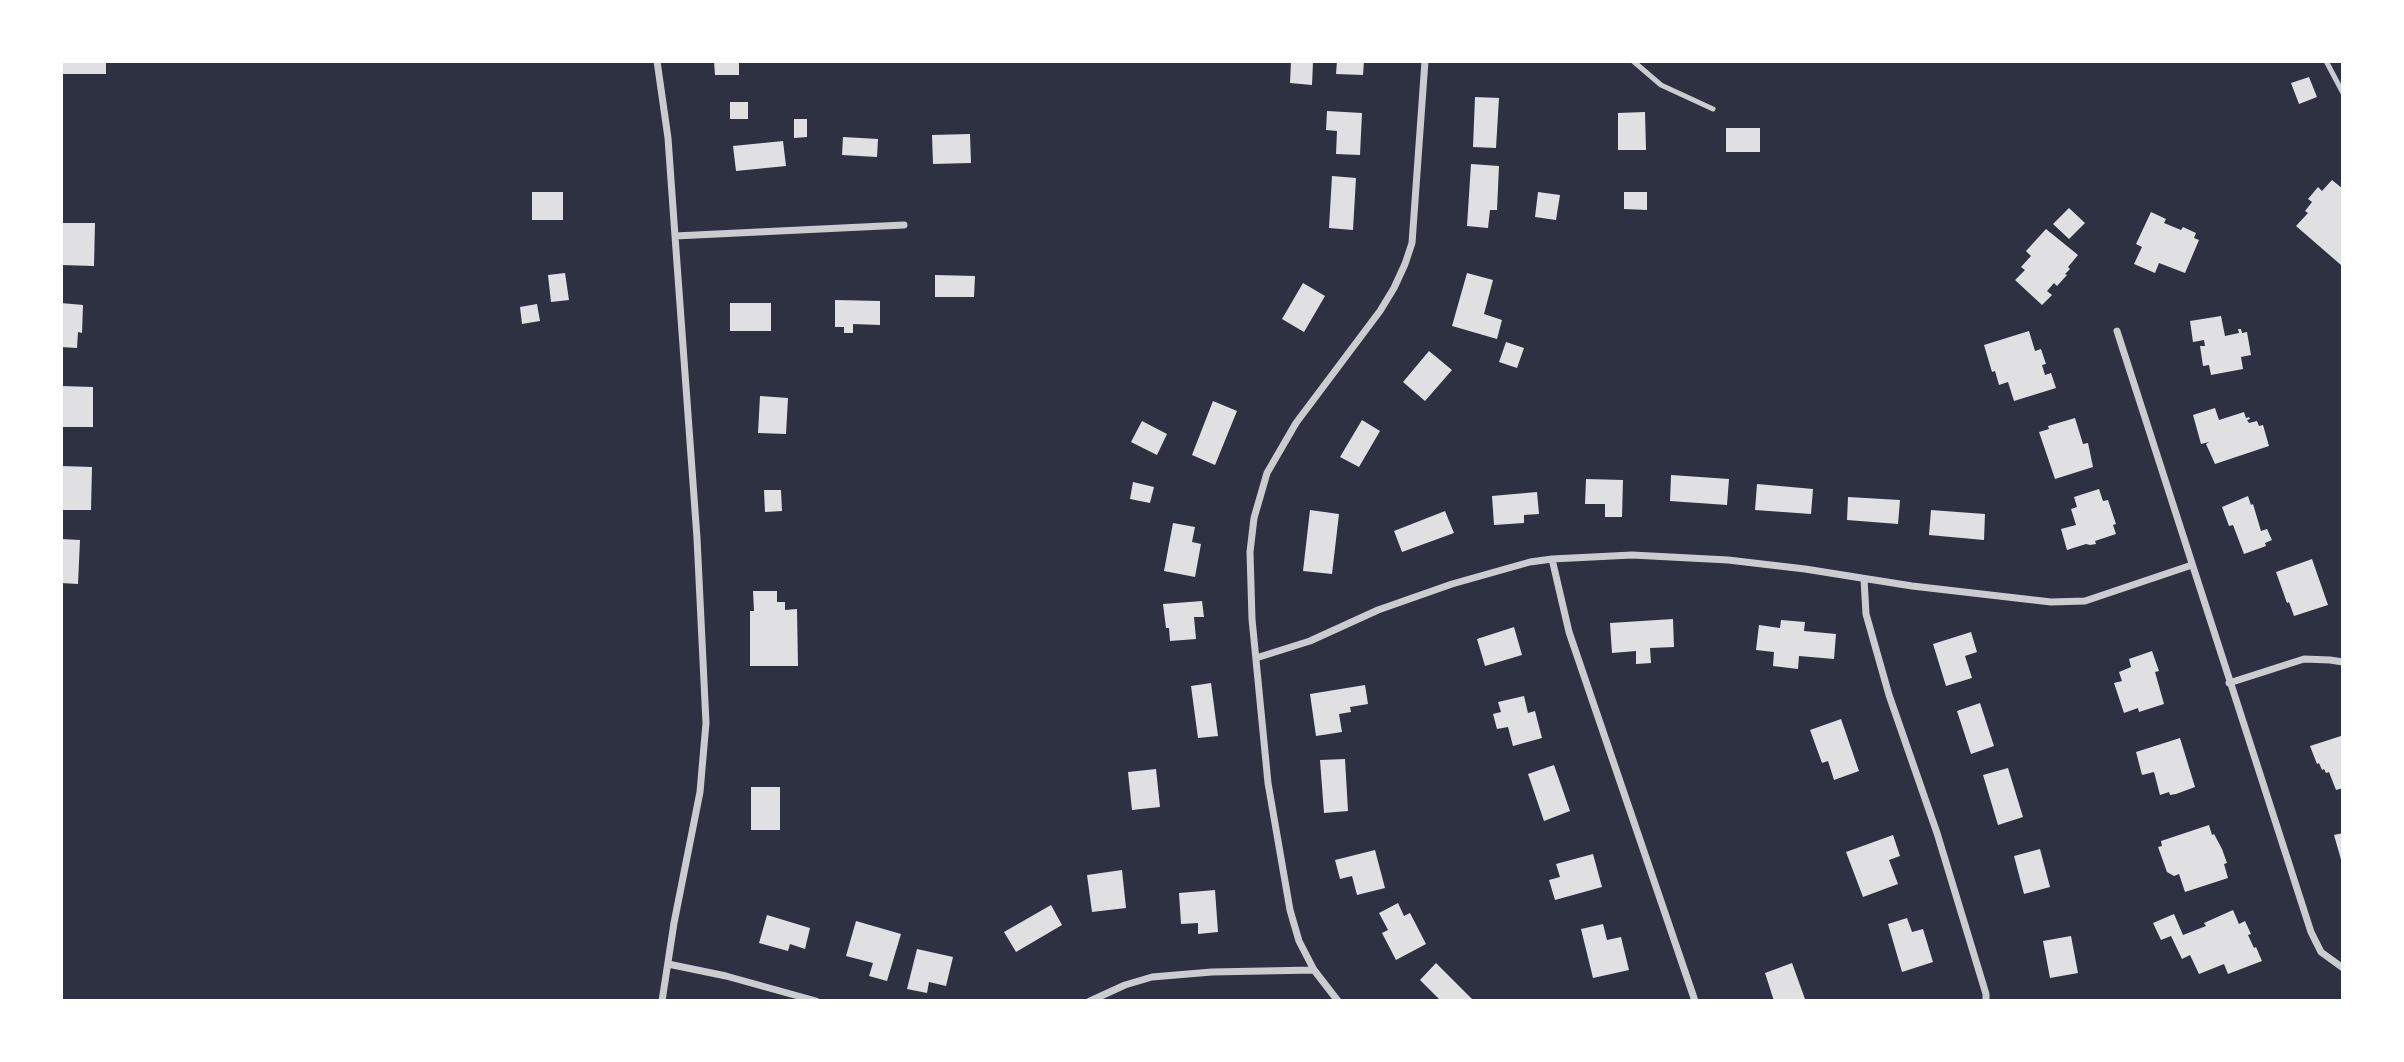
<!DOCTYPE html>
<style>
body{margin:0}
#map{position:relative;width:2404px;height:1062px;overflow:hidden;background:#2d3142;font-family:"IBM Plex Serif",serif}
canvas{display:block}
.frame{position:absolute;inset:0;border:63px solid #fff;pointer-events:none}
</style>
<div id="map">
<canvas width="2404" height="1062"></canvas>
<div class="frame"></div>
</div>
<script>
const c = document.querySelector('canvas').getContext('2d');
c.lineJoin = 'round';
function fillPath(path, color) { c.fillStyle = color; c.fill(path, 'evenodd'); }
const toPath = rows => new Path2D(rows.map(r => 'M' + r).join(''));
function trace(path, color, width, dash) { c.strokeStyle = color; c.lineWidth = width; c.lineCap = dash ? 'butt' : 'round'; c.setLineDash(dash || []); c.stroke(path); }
fillPath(toPath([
 [61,61,106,61,106,74,61,74],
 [714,61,739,61,739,75,715,75],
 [1291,61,1313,62,1312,85,1290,83],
 [1337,61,1364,61,1363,75,1336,74],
 [2309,77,2317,97,2299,104,2291,83],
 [1475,97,1499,98,1496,148,1473,147],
 [730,102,748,102,748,119,730,119],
 [1327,111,1362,113,1360,155,1336,154,1337,131,1326,130],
 [1645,112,1646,150,1618,150,1618,113],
 [794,119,807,119,807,137,794,138],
 [1726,128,1760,128,1760,152,1726,152],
 [970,134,971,163,933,164,932,135],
 [843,137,878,139,877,157,842,155],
 [783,141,786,166,736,171,733,146],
 [1471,164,1499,166,1497,210,1490,210,1488,228,1467,226],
 [1332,176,1356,178,1353,230,1329,228],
 [2332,180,2343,189,2343,230,2341,232,2343,233,2343,262,2341,265,2296,226,2308,213,2305,211,2312,202,2308,199,2318,187,2322,191],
 [532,192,563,192,563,220,532,220],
 [1538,192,1560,195,1556,220,1535,217],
 [1624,192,1647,192,1647,210,1624,209],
 [2069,208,2085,223,2069,239,2053,224],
 [2151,212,2166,219,2164,223,2181,230,2183,227,2196,233,2194,238,2199,240,2185,273,2159,263,2155,273,2134,264,2142,247,2136,244],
 [61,223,95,223,94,266,61,265],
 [2046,229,2078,255,2068,267,2070,269,2065,274,2067,275,2057,286,2054,283,2047,291,2052,295,2042,305,2015,280,2025,270,2021,267,2031,256,2026,251],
 [565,273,569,300,551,302,548,275],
 [1467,273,1493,280,1484,314,1502,320,1497,339,1452,326],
 [935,275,975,276,974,297,935,297],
 [1303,283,1325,296,1304,332,1282,319],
 [835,300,880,301,880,325,853,324,853,333,844,333,844,327,835,327],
 [61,303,83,305,82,333,78,332,77,348,61,347],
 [730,303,771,303,771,331,730,331],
 [537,304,540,321,522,324,520,307],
 [2221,316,2225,336,2239,333,2238,329,2241,329,2242,333,2247,332,2251,355,2241,357,2243,369,2211,375,2209,365,2203,366,2200,346,2205,346,2204,340,2193,342,2190,321],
 [2029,331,2035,351,2041,349,2046,364,2042,365,2045,375,2051,373,2056,388,2014,401,2008,382,1999,385,1995,371,1992,372,1984,345],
 [1506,342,1524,348,1517,368,1499,362],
 [1429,351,1452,370,1425,401,1403,382],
 [61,386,93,387,93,427,61,427],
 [760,396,788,398,786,434,758,433],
 [1213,401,1237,411,1215,465,1192,455],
 [2215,408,2219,420,2244,412,2246,418,2249,417,2250,419,2247,420,2249,423,2257,421,2259,426,2263,425,2269,446,2215,464,2206,444,2209,442,2201,444,2193,415],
 [2075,418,2083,444,2088,443,2093,467,2055,479,2039,432,2049,429,2048,426],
 [1362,420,1380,431,1359,467,1340,457],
 [1142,421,1167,434,1157,455,1131,442],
 [61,466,92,467,91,510,61,510],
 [1671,475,1729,479,1727,505,1670,501],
 [1586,479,1623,480,1622,517,1605,517,1605,504,1585,504],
 [1133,482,1154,487,1150,503,1130,499],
 [1757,484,1813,489,1811,514,1755,510],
 [2099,489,2103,501,2108,500,2116,524,2113,525,2116,534,2095,541,2096,544,2090,545,2086,544,2067,550,2061,529,2076,525,2071,509,2077,507,2074,497],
 [764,490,781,490,782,511,765,512],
 [1537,492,1539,514,1524,515,1524,523,1494,525,1492,496],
 [2248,496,2251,505,2253,504,2261,531,2267,529,2272,540,2265,543,2266,546,2244,554,2233,525,2229,526,2222,507],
 [1848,497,1900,500,1898,524,1847,520],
 [1310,510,1339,514,1332,574,1303,571],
 [1931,510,1985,514,1984,540,1929,535],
 [1445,511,1454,533,1402,552,1394,531],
 [1173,523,1195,527,1192,542,1201,544,1195,577,1164,571],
 [61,539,80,540,78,584,61,583],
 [2312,559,2328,605,2294,616,2289,602,2287,603,2276,572],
 [753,591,777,591,777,602,785,602,785,610,797,609,798,666,750,666,750,611,754,611],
 [1202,601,1204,617,1194,617,1196,639,1170,641,1169,628,1166,628,1163,604],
 [1673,619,1674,647,1650,648,1651,663,1636,664,1636,651,1612,653,1610,623],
 [1781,620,1805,622,1804,631,1836,634,1834,659,1799,656,1798,669,1773,666,1774,652,1756,650,1759,625,1780,628],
 [1514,627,1522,655,1485,666,1477,639],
 [1971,632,1977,652,1965,656,1972,678,1946,686,1933,644],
 [2152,651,2159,671,2155,672,2164,704,2139,712,2138,708,2124,713,2114,683,2122,681,2119,672,2131,667,2129,659],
 [1211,683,1218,736,1198,738,1191,686],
 [1365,685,1368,704,1350,707,1351,712,1339,714,1342,732,1316,736,1310,694],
 [1524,696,1528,713,1535,711,1542,738,1513,746,1508,727,1497,729,1493,714,1501,712,1498,702],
 [1980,703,1994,746,1971,754,1957,711],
 [1841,719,1859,771,1834,780,1828,761,1822,763,1810,730],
 [2341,736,2343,737,2343,788,2336,790,2329,772,2326,773,2324,769,2322,770,2319,763,2317,764,2310,746],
 [2180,738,2195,787,2176,794,2170,795,2169,792,2160,795,2154,772,2142,775,2136,752],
 [1345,759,1348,811,1324,813,1320,760],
 [1554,765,1570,811,1544,821,1528,774],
 [2008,768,2023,817,1998,825,1983,775],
 [1156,769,1160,807,1132,810,1128,772],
 [751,787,780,787,780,830,751,830],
 [2209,825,2212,835,2214,834,2222,849,2227,863,2224,864,2228,878,2185,892,2179,874,2174,876,2167,872,2158,847,2162,846,2161,841],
 [2343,833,2343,863,2342,863,2334,835],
 [1893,835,1900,856,1889,860,1898,884,1863,897,1846,852],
 [2040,849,2050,887,2024,894,2014,856],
 [1375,850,1385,888,1357,895,1352,876,1340,879,1335,860],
 [1593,854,1602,887,1555,900,1549,880,1560,877,1556,864],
 [1122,870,1126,908,1092,912,1087,875],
 [1215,890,1218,932,1198,934,1198,923,1181,924,1179,893],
 [1398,903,1404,916,1410,913,1426,944,1396,960,1382,933,1388,930,1379,913],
 [1051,905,1062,925,1016,952,1004,932],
 [2233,910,2239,924,2245,921,2251,934,2248,935,2254,948,2256,947,2262,961,2228,974,2224,964,2199,974,2190,955,2182,959,2171,936,2161,940,2153,923,2174,914,2183,935,2206,926,2204,923],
 [767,915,810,928,805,949,790,944,788,951,759,943],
 [1907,918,1912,932,1923,929,1933,962,1902,972,1888,924],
 [856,921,901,934,887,981,869,976,873,963,846,956],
 [1603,924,1607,940,1621,937,1629,970,1593,978,1581,929],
 [2071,936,2078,973,2050,978,2043,941],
 [917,949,953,957,946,986,929,982,927,993,907,989],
 [1436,963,1474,1001,1441,1001,1420,980],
 [1792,963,1805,999,1774,1001,1765,973]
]), '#e0e0e3');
trace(toPath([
 [1633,61,1661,85,1713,109],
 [2326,61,2343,93]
]), '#caccd0', 5);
trace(toPath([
 [657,61,668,138,675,236,697,538,706,723,700,792,674,923,662,1001],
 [675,236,904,225],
 [2117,331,2311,932,2321,952,2343,968],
 [1552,559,1569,632,1695,1001],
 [1864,579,1866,614,1889,695,1937,833,1986,994,1986,1001],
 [1256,658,1310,641,1378,610,1452,584,1530,562,1552,559,1632,555,1728,560,1805,569,1912,586,2051,602,2085,601,2192,565],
 [2229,683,2304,659,2330,660,2343,662],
 [668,964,726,976,816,1001],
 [1090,1001,1125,985,1152,977,1212,972,1314,970],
 [1338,1001,1314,970,1299,941,1290,910,1268,783,1252,619,1250,552,1254,518,1267,473,1296,423,1380,311,1394,288,1405,264,1412,243,1425,61]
]), '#caccd0', 7);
</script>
